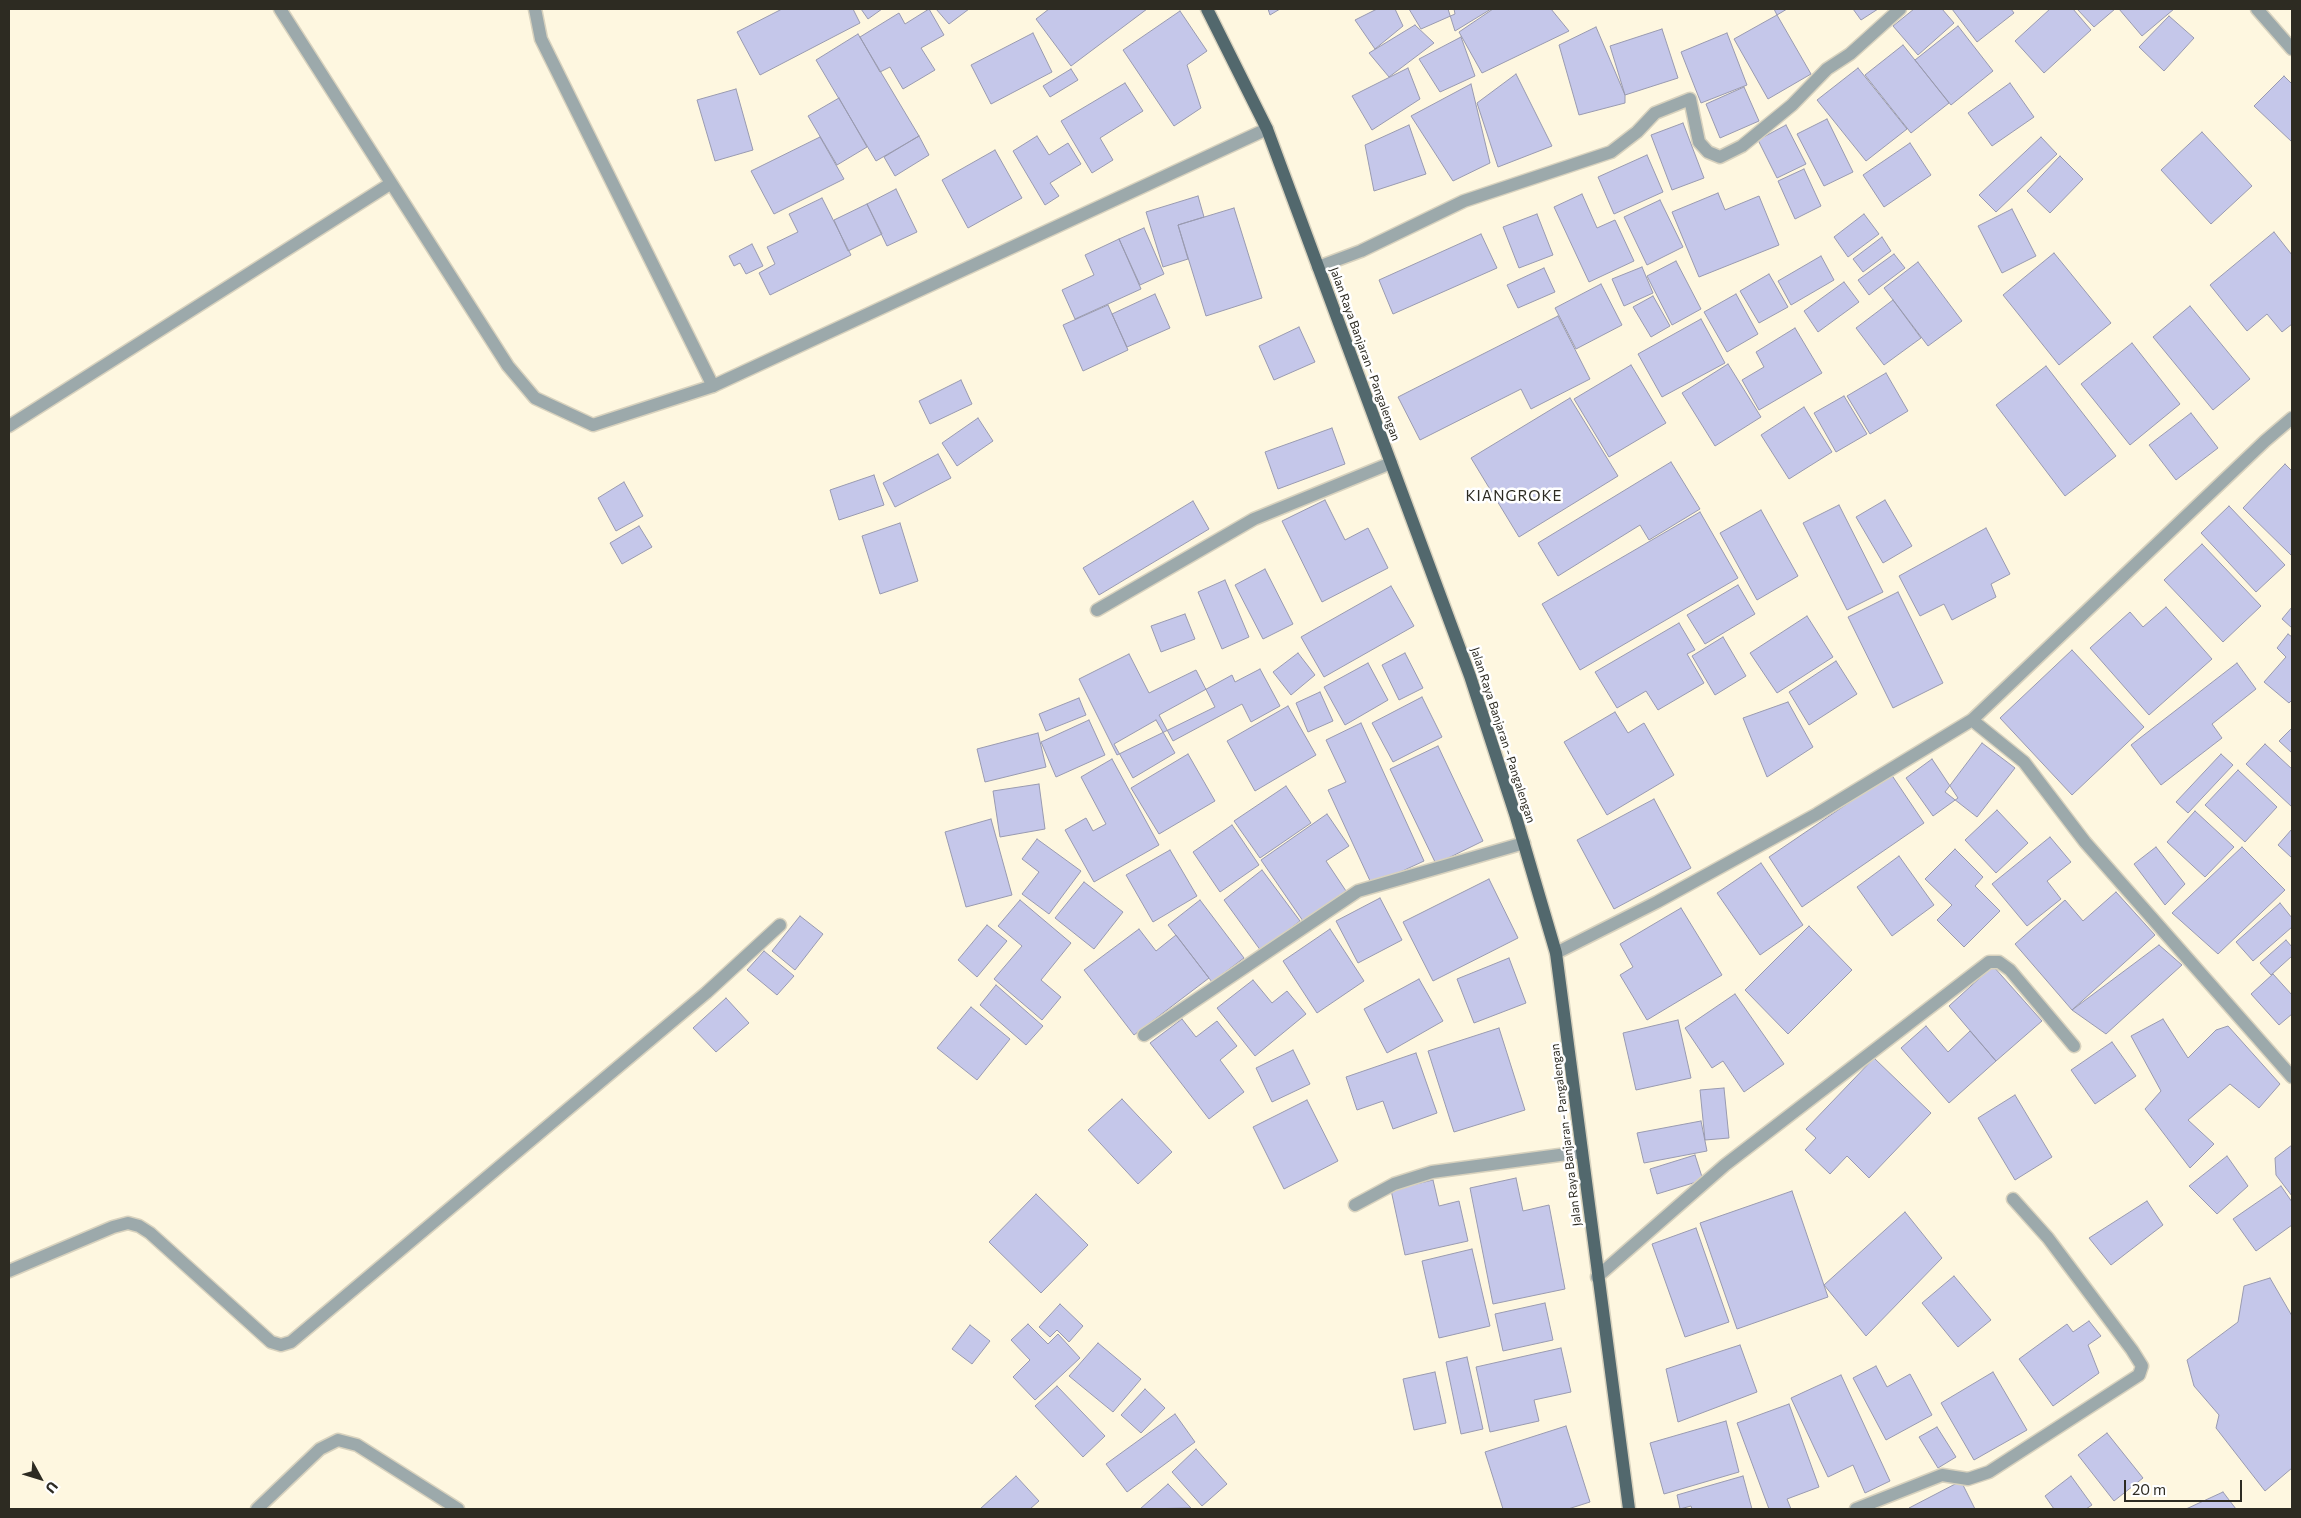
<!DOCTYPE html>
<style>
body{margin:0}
#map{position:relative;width:2301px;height:1518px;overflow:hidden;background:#fef7e0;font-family:Commissioner,sans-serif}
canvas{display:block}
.frame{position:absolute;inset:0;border:10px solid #2d2b22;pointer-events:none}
.north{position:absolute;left:15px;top:1453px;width:50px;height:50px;-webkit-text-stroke:4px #fff;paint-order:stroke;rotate:129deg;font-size:14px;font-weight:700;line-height:20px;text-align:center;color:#2d2b22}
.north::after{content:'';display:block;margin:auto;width:18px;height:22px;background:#2d2b22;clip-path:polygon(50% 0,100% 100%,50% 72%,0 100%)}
.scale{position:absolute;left:2124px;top:1480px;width:118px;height:22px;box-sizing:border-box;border:2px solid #2d2b22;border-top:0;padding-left:6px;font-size:15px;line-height:18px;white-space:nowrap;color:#2d2b22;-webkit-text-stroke:4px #fff;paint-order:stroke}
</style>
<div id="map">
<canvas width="2301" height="1518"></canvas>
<div class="frame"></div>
<div class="north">U</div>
<div class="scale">20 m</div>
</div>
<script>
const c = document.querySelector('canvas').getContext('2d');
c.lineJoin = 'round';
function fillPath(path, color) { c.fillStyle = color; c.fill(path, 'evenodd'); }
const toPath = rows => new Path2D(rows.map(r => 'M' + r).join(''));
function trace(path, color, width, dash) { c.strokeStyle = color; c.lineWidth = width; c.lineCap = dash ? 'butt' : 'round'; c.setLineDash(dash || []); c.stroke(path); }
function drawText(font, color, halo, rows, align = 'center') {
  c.font = font + ' Commissioner,sans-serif'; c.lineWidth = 5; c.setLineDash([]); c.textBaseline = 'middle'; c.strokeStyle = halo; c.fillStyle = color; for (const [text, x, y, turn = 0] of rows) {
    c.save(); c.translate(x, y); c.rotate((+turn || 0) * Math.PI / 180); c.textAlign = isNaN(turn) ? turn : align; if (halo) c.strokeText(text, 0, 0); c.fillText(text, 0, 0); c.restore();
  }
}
const building = toPath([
 [782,9,853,9,860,23,760,75,737,32,782,9],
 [861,9,882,9,868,19,861,9],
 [929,9,944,35,921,48,935,70,903,89,890,67,880,72,860,37,899,13,905,24,929,9],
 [936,9,969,9,949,24,936,9],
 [1049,9,1147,9,1071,66,1036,19,1049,9],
 [1268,9,1280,9,1270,15,1268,9],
 [1377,9,1395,9,1403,26,1375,49,1355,20,1377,9],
 [1409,9,1454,9,1455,14,1421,29,1409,9],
 [1448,9,1491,9,1455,31,1448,9],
 [1493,9,1551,9,1569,31,1482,73,1459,32,1493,9],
 [1774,9,1787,9,1777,15,1774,9],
 [1853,9,1878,9,1861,20,1853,9],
 [1914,9,1942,9,1954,23,1918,55,1893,26,1914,9],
 [1952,9,2011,9,2014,13,1977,42,1952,9],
 [2050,9,2073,9,2091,30,2044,73,2015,41,2050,9],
 [2077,9,2115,9,2094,27,2077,9],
 [2119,9,2174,9,2142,36,2119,9],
 [1180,11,1207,51,1187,65,1201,108,1174,126,1123,50,1180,11],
 [1777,15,1811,74,1768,99,1734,39,1777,15],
 [2169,16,2194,38,2164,71,2139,47,2169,16],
 [1415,25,1434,43,1389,77,1369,53,1415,25],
 [1958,26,1993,71,1951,105,1915,60,1958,26],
 [1596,27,1625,95,1625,103,1579,115,1559,45,1596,27],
 [1662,29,1678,78,1625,95,1610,46,1662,29],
 [1033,33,1052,72,991,104,971,65,1033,33],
 [1727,33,1747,85,1701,103,1681,52,1727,33],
 [858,34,919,136,876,161,816,60,858,34],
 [1461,37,1475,76,1440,92,1419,59,1461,37],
 [1903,45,1949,103,1911,133,1865,75,1903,45],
 [1408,68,1420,99,1372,130,1352,96,1408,68],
 [1858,68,1907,129,1866,161,1817,100,1858,68],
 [1071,69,1078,80,1050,97,1043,86,1071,69],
 [1516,74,1552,146,1498,167,1477,103,1516,74],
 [2284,76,2292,84,2292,142,2254,106,2284,76],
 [1125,83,1143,111,1100,138,1113,160,1092,173,1061,121,1125,83],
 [2010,83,2034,117,1992,146,1968,113,2010,83],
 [1471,84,1490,163,1453,181,1411,116,1471,84],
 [1744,87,1759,121,1720,138,1706,104,1744,87],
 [736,89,753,150,715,161,697,100,736,89],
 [839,98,867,147,837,165,808,116,839,98],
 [1827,119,1853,172,1824,186,1797,134,1827,119],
 [1683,123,1704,178,1672,190,1651,135,1683,123],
 [1409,125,1426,174,1374,191,1365,145,1409,125],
 [1786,125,1806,164,1777,178,1758,140,1786,125],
 [2202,132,2252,186,2211,224,2161,170,2202,132],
 [919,136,929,155,895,176,884,157,919,136],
 [1037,136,1049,155,1068,143,1081,164,1050,183,1059,196,1045,205,1013,151,1037,136],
 [820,137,844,179,774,214,751,171,820,137],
 [2041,137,2057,154,1996,212,1979,195,2041,137],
 [1910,143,1931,175,1884,207,1863,175,1910,143],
 [995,150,1022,198,968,228,942,180,995,150],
 [1647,155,1663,192,1614,214,1598,177,1647,155],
 [2060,156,2083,179,2050,213,2027,191,2060,156],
 [1804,169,1821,206,1795,219,1778,181,1804,169],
 [896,189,917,232,887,246,867,204,896,189],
 [1718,193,1725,210,1759,196,1779,245,1699,277,1672,212,1718,193],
 [1582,194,1597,228,1615,220,1634,261,1589,282,1554,207,1582,194],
 [1198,196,1204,217,1178,225,1188,259,1163,267,1146,212,1198,196],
 [822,198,851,255,770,295,759,273,775,264,767,247,798,232,789,214,822,198],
 [1660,200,1683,247,1647,265,1624,217,1660,200],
 [867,204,882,234,848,251,834,220,867,204],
 [1234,208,1262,298,1206,316,1178,225,1234,208],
 [2012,209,2036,256,2002,273,1978,226,2012,209],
 [1537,214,1553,255,1519,268,1503,227,1537,214],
 [1864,214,1879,234,1848,257,1834,237,1864,214],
 [1144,228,1164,274,1140,285,1119,239,1144,228],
 [2274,232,2292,255,2292,324,2282,332,2267,314,2247,331,2210,285,2274,232],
 [1481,234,1497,268,1393,314,1379,280,1481,234],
 [1882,237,1891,251,1863,272,1853,259,1882,237],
 [1119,239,1141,289,1075,319,1062,290,1094,275,1085,255,1119,239],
 [752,244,763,266,746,274,740,263,734,266,729,256,752,244],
 [2054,253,2111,323,2059,365,2003,295,2054,253],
 [1894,254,1905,268,1869,295,1858,280,1894,254],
 [1821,256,1834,280,1791,305,1778,281,1821,256],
 [1676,261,1701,309,1672,325,1647,276,1676,261],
 [1918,262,1962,321,1928,346,1884,288,1918,262],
 [1642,267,1653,293,1624,306,1612,279,1642,267],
 [1544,268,1555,292,1518,308,1507,285,1544,268],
 [1769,274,1788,307,1759,323,1740,291,1769,274],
 [1844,282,1859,302,1818,332,1804,311,1844,282],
 [1601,284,1622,325,1576,349,1555,308,1601,284],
 [1155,294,1170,328,1127,347,1112,314,1155,294],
 [1736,294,1758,334,1727,352,1704,312,1736,294],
 [1653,296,1670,326,1651,337,1633,307,1653,296],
 [1893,300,1921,338,1884,365,1856,328,1893,300],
 [1108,305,1128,350,1083,371,1063,325,1108,305],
 [2190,306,2250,379,2213,410,2153,337,2190,306],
 [1558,316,1590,379,1531,409,1521,389,1420,440,1398,397,1558,316],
 [1701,319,1725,363,1662,397,1638,354,1701,319],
 [1299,327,1315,362,1274,380,1259,346,1299,327],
 [1795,328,1822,373,1759,410,1742,380,1764,367,1756,352,1795,328],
 [2132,343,2180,404,2130,445,2081,384,2132,343],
 [1728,364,1761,417,1715,446,1682,393,1728,364],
 [1631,365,1666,423,1609,457,1574,399,1631,365],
 [2046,366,2116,456,2065,496,1996,405,2046,366],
 [1886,373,1908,411,1870,434,1847,396,1886,373],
 [961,380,972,404,930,424,919,401,961,380],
 [1844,396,1867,434,1836,452,1814,413,1844,396],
 [1570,398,1618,476,1519,537,1471,458,1570,398],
 [1804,407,1832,452,1789,479,1761,435,1804,407],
 [2191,413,2218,448,2176,480,2149,445,2191,413],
 [978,418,993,441,957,466,942,443,978,418],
 [1332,428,1345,464,1278,489,1265,452,1332,428],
 [938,454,951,478,895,507,883,483,938,454],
 [1671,462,1700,509,1649,540,1640,525,1558,576,1538,543,1671,462],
 [2285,464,2292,471,2292,556,2243,508,2285,464],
 [874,475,884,505,839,520,830,490,874,475],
 [624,482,643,516,616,531,598,498,624,482],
 [1325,500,1345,540,1368,528,1388,568,1322,602,1282,521,1325,500],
 [1885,500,1912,546,1883,563,1856,517,1885,500],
 [1193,501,1209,529,1099,595,1083,568,1193,501],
 [1839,505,1883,592,1847,610,1803,523,1839,505],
 [2229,506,2285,565,2256,592,2201,533,2229,506],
 [1761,510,1798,576,1757,600,1720,533,1761,510],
 [1700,512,1738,578,1580,670,1542,604,1700,512],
 [900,523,918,581,880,594,862,536,900,523],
 [639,526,652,547,622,564,610,543,639,526],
 [1986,528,2010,574,1991,584,1996,597,1952,620,1944,604,1920,616,1899,576,1986,528],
 [2202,544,2261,606,2223,642,2164,580,2202,544],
 [1265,569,1293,624,1263,639,1235,585,1265,569],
 [1225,580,1249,637,1222,649,1198,592,1225,580],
 [1738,585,1755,614,1705,644,1687,615,1738,585],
 [1391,586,1414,626,1324,677,1301,637,1391,586],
 [1898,592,1943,683,1893,708,1848,617,1898,592],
 [2166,607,2212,659,2149,715,2090,648,2130,612,2143,627,2166,607],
 [2292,607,2292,628,2282,619,2292,607],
 [1185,614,1195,639,1161,652,1151,626,1185,614],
 [1807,616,1833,657,1777,693,1750,653,1807,616],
 [1679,623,1695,650,1687,654,1704,683,1658,710,1646,691,1617,708,1595,672,1679,623],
 [2288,634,2292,637,2292,700,2289,703,2264,682,2286,657,2277,648,2288,634],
 [1723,637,1746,676,1715,695,1692,656,1723,637],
 [2072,650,2144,727,2072,795,2000,718,2072,650],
 [1298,653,1315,675,1291,695,1273,672,1298,653],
 [1405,653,1423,688,1399,700,1382,665,1405,653],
 [1129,654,1149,693,1196,670,1215,707,1117,755,1079,679,1129,654],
 [1836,661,1857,694,1809,725,1789,692,1836,661],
 [1368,663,1388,700,1345,725,1324,687,1368,663],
 [2237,663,2256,689,2212,724,2222,738,2161,785,2131,745,2237,663],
 [1260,669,1280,706,1251,722,1242,704,1173,741,1159,715,1232,675,1235,682,1260,669],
 [1320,692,1333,721,1308,732,1296,703,1320,692],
 [1422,697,1442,737,1393,762,1372,723,1422,697],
 [1079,698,1086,715,1046,731,1039,714,1079,698],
 [1788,702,1813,747,1767,777,1743,718,1788,702],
 [1288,706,1316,755,1255,791,1227,741,1288,706],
 [1615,712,1628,733,1644,723,1674,775,1607,815,1564,742,1615,712],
 [1089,720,1105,755,1056,777,1041,742,1089,720],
 [1156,720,1175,753,1133,778,1114,744,1156,720],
 [1361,723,1424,861,1372,885,1328,790,1346,782,1326,740,1361,723],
 [2292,728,2292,753,2279,741,2292,728],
 [1038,733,1046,767,985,782,977,749,1038,733],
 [1982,743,2015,768,1977,817,1945,792,1982,743],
 [2265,744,2292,769,2292,807,2246,764,2265,744],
 [1438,746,1483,841,1436,864,1390,769,1438,746],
 [1188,754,1215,801,1159,834,1131,788,1188,754],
 [2221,754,2233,765,2188,813,2176,802,2221,754],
 [1112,759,1159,845,1094,882,1065,830,1086,818,1093,831,1106,824,1081,777,1112,759],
 [1932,759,1958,798,1933,816,1906,778,1932,759],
 [2238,770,2277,807,2245,842,2205,805,2238,770],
 [1891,774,1924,823,1802,907,1769,857,1891,774],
 [1039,784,1045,829,1000,837,993,791,1039,784],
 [1286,786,1311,823,1260,858,1234,821,1286,786],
 [1654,799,1691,868,1614,909,1577,840,1654,799],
 [1997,810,2028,843,1996,873,1965,840,1997,810],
 [2195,811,2234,847,2205,877,2167,842,2195,811],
 [1327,814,1349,846,1326,861,1346,891,1303,921,1261,860,1327,814],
 [991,819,1012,895,966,907,945,832,991,819],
 [1232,825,1259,865,1220,892,1193,852,1232,825],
 [2292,829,2292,858,2278,845,2292,829],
 [2050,837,2071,862,2047,881,2061,899,2027,926,1992,884,2050,837],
 [1037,839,1081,871,1049,914,1022,894,1039,872,1022,859,1037,839],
 [2156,847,2185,884,2165,905,2134,864,2156,847],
 [2242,847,2285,890,2218,954,2172,913,2242,847],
 [1955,849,1983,877,1975,886,2000,911,1964,947,1937,920,1952,905,1925,879,1955,849],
 [1170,850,1197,896,1153,922,1126,875,1170,850],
 [1899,856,1934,905,1892,936,1857,887,1899,856],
 [1761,863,1803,925,1760,955,1717,893,1761,863],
 [1262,870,1300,921,1261,951,1224,900,1262,870],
 [1489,879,1518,938,1433,981,1403,922,1489,879],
 [1084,882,1123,912,1094,949,1055,918,1084,882],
 [2116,892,2155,935,2072,1010,2015,944,2065,900,2083,921,2116,892],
 [1380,898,1402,940,1358,963,1336,921,1380,898],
 [1020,900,1071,943,1041,980,1061,997,1042,1020,994,979,1022,946,998,926,1020,900],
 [1200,900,1244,958,1212,982,1168,925,1200,900],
 [2280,903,2292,918,2292,927,2253,961,2236,942,2280,903],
 [1681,908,1722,975,1647,1020,1620,975,1633,967,1620,944,1681,908],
 [800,916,823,934,795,970,772,951,800,916],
 [987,925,1007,941,977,977,958,960,987,925],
 [1809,926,1852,970,1788,1034,1745,990,1809,926],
 [1139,929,1156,951,1176,935,1209,978,1134,1035,1084,970,1139,929],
 [1330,929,1364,981,1317,1013,1283,961,1330,929],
 [2286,940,2292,947,2292,956,2271,975,2260,963,2286,940],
 [2159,945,2182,965,2106,1034,2072,1010,2159,945],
 [764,951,794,976,777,995,747,970,764,951],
 [1509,958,1526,1003,1474,1023,1457,979,1509,958],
 [1993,966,2042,1021,1996,1061,1949,1006,1993,966],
 [2273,974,2292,995,2292,1014,2279,1025,2251,994,2273,974],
 [1419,979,1443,1021,1387,1053,1364,1009,1419,979],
 [1253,980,1272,1003,1287,991,1306,1014,1255,1056,1217,1008,1253,980],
 [996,985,1043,1026,1026,1045,980,1005,996,985],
 [1735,994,1784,1064,1744,1092,1723,1061,1712,1068,1685,1028,1735,994],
 [726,998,749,1023,716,1052,693,1028,726,998],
 [971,1007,1010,1039,977,1080,937,1048,971,1007],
 [1182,1019,1196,1037,1217,1021,1237,1046,1220,1060,1244,1092,1209,1119,1150,1043,1182,1019],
 [2163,1019,2188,1058,2216,1030,2228,1026,2280,1084,2259,1108,2230,1084,2188,1120,2214,1144,2190,1168,2145,1109,2161,1091,2131,1036,2163,1019],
 [1678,1020,1691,1078,1636,1090,1623,1033,1678,1020],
 [1926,1026,1948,1052,1970,1031,1996,1061,1949,1103,1901,1048,1926,1026],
 [1499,1028,1525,1110,1454,1132,1428,1051,1499,1028],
 [2112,1042,2136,1076,2095,1104,2071,1070,2112,1042],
 [1293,1050,1310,1084,1272,1102,1256,1068,1293,1050],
 [1416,1053,1437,1113,1393,1129,1383,1101,1357,1110,1346,1077,1416,1053],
 [1874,1058,1931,1113,1869,1178,1847,1156,1830,1174,1805,1150,1816,1138,1806,1129,1874,1058],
 [1724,1088,1729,1138,1705,1140,1700,1090,1724,1088],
 [2015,1095,2052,1157,2015,1180,1978,1118,2015,1095],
 [1122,1099,1172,1152,1138,1184,1088,1130,1122,1099],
 [1307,1100,1338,1161,1284,1189,1253,1127,1307,1100],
 [1701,1121,1707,1151,1644,1163,1637,1133,1701,1121],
 [2292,1145,2292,1196,2276,1175,2275,1158,2292,1145],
 [1695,1155,1703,1180,1657,1194,1650,1169,1695,1155],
 [2227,1156,2248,1186,2217,1214,2189,1186,2227,1156],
 [1516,1178,1523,1211,1549,1205,1565,1289,1493,1304,1470,1188,1516,1178],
 [1433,1180,1439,1206,1459,1201,1468,1241,1405,1255,1391,1190,1433,1180],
 [2281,1186,2292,1202,2292,1225,2256,1251,2233,1219,2281,1186],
 [1792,1191,1828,1297,1737,1329,1700,1223,1792,1191],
 [1036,1194,1088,1245,1041,1293,989,1242,1036,1194],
 [2147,1201,2163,1225,2111,1265,2089,1238,2147,1201],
 [1905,1212,1942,1258,1866,1336,1824,1285,1905,1212],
 [1696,1228,1729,1322,1685,1337,1652,1244,1696,1228],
 [1472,1249,1490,1326,1439,1338,1422,1261,1472,1249],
 [1954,1276,1991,1320,1958,1347,1922,1303,1954,1276],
 [2270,1278,2292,1316,2292,1468,2265,1491,2216,1428,2219,1415,2194,1386,2187,1360,2238,1322,2244,1286,2270,1278],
 [1545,1303,1553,1340,1503,1351,1495,1314,1545,1303],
 [1060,1304,1083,1326,1069,1342,1057,1330,1050,1337,1039,1327,1060,1304],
 [2089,1321,2101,1336,2088,1345,2099,1373,2053,1406,2019,1359,2067,1324,2073,1332,2089,1321],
 [1028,1324,1048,1344,1058,1334,1080,1358,1035,1400,1013,1377,1030,1360,1011,1340,1028,1324],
 [970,1325,990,1341,972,1364,952,1349,970,1325],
 [1098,1343,1141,1379,1113,1412,1069,1376,1098,1343],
 [1740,1345,1757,1392,1678,1422,1666,1369,1740,1345],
 [1561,1348,1571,1392,1534,1400,1539,1421,1490,1432,1476,1367,1561,1348],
 [1467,1357,1483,1429,1461,1434,1446,1362,1467,1357],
 [1876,1366,1887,1387,1910,1374,1932,1415,1886,1440,1853,1378,1876,1366],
 [1435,1372,1446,1423,1414,1430,1403,1379,1435,1372],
 [1993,1372,2027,1430,1974,1460,1941,1403,1993,1372],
 [1841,1375,1890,1481,1865,1493,1853,1465,1828,1477,1791,1398,1841,1375],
 [1057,1386,1105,1436,1083,1457,1035,1406,1057,1386],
 [1145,1389,1165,1408,1141,1433,1121,1415,1145,1389],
 [1789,1404,1819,1487,1787,1499,1791,1509,1769,1509,1737,1423,1789,1404],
 [1175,1414,1195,1442,1127,1492,1106,1464,1175,1414],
 [1726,1421,1739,1472,1664,1494,1650,1443,1726,1421],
 [1566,1426,1590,1502,1568,1509,1503,1509,1485,1452,1566,1426],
 [1937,1427,1956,1457,1938,1468,1919,1437,1937,1427],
 [2107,1433,2143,1478,2114,1501,2078,1455,2107,1433],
 [1196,1449,1227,1484,1202,1506,1172,1472,1196,1449],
 [1016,1476,1039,1501,1030,1509,980,1509,1016,1476],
 [1743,1476,1752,1509,1692,1509,1691,1506,1680,1509,1677,1495,1743,1476],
 [2071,1476,2092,1505,2086,1509,2054,1509,2045,1496,2071,1476],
 [1961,1481,1975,1509,1910,1509,1909,1508,1961,1481],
 [1168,1484,1191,1508,1140,1509,1168,1484],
 [2223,1492,2236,1509,2186,1509,2223,1492]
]);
fillPath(building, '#c5c7ea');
trace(building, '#999ab0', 1);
const service = toPath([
 [280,9,508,366,535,398,593,425,713,386],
 [9,426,390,184]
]);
const minor = toPath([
 [535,9,541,39,713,386,1267,129],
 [2257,9,2292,49],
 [1318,267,1361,251,1464,201,1611,152,1637,132,1655,113,1690,99,1699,142,1708,152,1720,157,1742,146,1792,105,1827,69,1850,54,1900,9],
 [1097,610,1254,519,1391,463],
 [1972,720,2024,762,2085,842,2292,1077],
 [1556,953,1657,902,1817,814,1972,720,2265,441,2292,418],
 [1144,1035,1358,891,1524,843],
 [1355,1205,1394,1184,1432,1172,1582,1152],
 [9,1271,113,1227,128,1223,139,1226,150,1233,271,1342,281,1345,291,1342,706,993,780,925],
 [1597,1277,1725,1165,1989,962,1999,962,2010,970,2074,1046],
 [257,1509,320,1449,338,1440,357,1445,458,1509],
 [1856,1509,1942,1475,1968,1479,1989,1472,2139,1375,2142,1366,2132,1350,2048,1238,2013,1199]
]);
const primary = toPath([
 [1207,9,1267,129,1470,676,1516,817,1556,953,1629,1509]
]);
trace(service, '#d8d2be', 15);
trace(minor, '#d8d2be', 15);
trace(primary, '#d8d2be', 15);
trace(service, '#9ca9ab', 12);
trace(minor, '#9ca9ab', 12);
trace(primary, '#52686d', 12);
drawText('12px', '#2d2b22', '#fff', [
 ["Jalan Raya Banjaran - Pangalengan",1365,354,70],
 ["Jalan Raya Banjaran - Pangalengan",1503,735,72],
 ["Jalan Raya Banjaran - Pangalengan",1566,1135,-97]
]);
c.letterSpacing = '1px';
drawText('15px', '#2d2b22', '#fff', [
 ["KIANGROKE",1514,496]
]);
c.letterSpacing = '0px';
</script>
